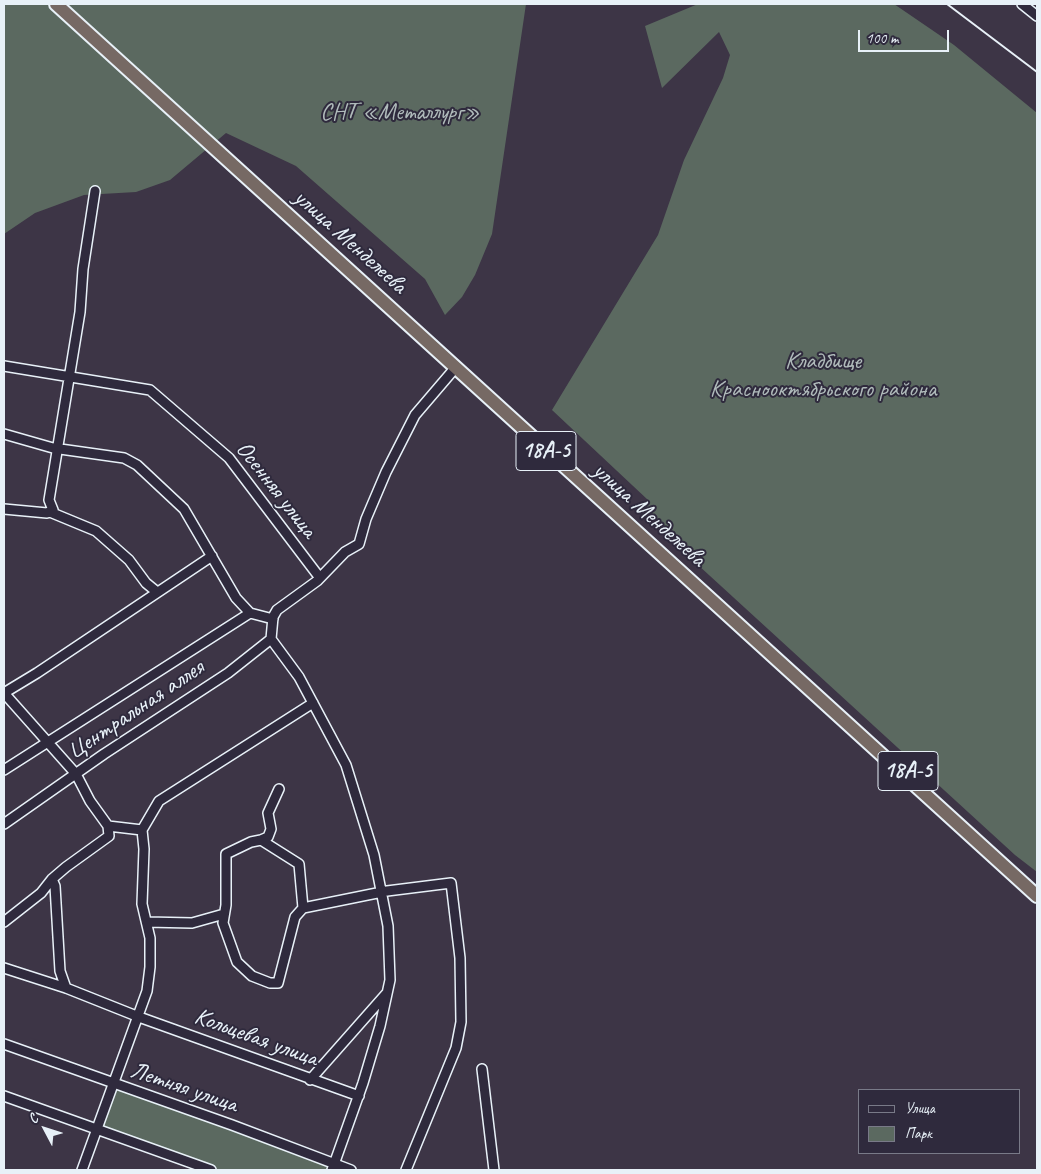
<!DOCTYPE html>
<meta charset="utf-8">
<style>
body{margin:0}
#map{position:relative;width:1041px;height:1174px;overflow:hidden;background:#3d3546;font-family:Caveat,sans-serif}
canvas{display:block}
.frame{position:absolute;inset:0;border:5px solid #e8f1f8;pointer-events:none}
.legend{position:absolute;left:858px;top:1089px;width:162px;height:65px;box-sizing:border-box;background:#2f2a3d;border:1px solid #797a88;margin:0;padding:6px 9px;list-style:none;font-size:15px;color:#e8f1f8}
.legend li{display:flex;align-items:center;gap:10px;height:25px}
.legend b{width:25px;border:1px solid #797a88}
.north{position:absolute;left:20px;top:1104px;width:50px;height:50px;-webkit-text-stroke:4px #2f2a3d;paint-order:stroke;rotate:310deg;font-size:14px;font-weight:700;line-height:20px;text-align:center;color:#e8f1f8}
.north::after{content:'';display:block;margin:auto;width:18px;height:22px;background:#e8f1f8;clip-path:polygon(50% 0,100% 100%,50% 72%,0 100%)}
.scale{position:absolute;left:858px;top:30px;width:91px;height:22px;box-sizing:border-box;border:2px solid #e8f1f8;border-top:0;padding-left:6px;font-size:15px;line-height:18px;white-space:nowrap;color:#e8f1f8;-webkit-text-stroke:4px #2f2a3d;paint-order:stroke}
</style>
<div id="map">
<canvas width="1041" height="1174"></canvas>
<div class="frame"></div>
<ul class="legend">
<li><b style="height:6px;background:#2f2a3d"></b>Улица</li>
<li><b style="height:14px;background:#5b6960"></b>Парк</li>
</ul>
<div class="north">С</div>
<div class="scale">100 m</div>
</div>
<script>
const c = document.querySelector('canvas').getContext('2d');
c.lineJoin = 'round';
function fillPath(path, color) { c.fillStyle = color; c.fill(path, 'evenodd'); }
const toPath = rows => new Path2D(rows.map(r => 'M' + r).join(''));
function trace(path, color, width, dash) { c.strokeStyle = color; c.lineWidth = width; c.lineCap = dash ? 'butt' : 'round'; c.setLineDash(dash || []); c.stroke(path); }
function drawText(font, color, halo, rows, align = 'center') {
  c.font = font + ' Caveat,sans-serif'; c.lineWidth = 4; c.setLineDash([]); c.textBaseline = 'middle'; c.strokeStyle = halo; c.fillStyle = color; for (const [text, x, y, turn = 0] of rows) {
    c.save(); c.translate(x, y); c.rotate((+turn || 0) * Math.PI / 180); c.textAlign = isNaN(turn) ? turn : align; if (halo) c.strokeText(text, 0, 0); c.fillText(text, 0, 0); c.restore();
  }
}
fillPath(toPath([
 [4,4,526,4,492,234,475,275,462,297,445,315,425,279,296,166,226,133,170,180,136,192,84,195,35,213,4,234],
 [698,4,894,4,954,45,1037,113,1037,872,1015,855,639,511,648,500,552,410,658,235,684,160,723,78,730,55,719,32,662,88,645,26],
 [116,1087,331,1165,329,1170,220,1170,101,1127]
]), '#5b6960');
const minor = toPath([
 [1022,4,1037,16],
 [4,366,150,390,229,458,320,578],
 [4,434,53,448,124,458,137,465,184,509,236,598,250,613],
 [4,509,47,513,53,510,49,500,80,312,83,269,95,191],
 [50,512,96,531,129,560,146,583,157,592],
 [271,639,299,677,346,765,374,855,388,926,390,980,380,1026,363,1083,332,1170],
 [4,693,37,673,212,556],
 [4,693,76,774,90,801,108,826],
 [4,770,250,613,273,619],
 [4,824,104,754,228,673,271,639,273,617,277,610,317,581,345,552,359,544,366,519,386,472,415,415,456,367],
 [261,840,299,864,303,908,295,917,278,983,270,983,252,976,237,962,223,923,226,905,226,854,251,842,261,840],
 [261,840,268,837,271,829,268,813,279,789],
 [52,879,55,886,60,971,66,988],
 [303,908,387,891,451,883,460,958,461,1022,456,1048,406,1170],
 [4,922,41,893,52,879,66,867,109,836,108,826,142,830],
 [147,922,192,923,224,914],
 [4,968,66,988,139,1017,359,1096],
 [4,1044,232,1125,351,1170],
 [482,1069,494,1170],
 [310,1080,386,994],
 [4,1096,211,1170],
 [82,1170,147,991,150,967,150,938,142,904,144,849,142,830,159,801,313,703]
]);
const highway = toPath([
 [56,4,1037,896]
]);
trace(minor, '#e8f1f8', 12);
trace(highway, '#e8f1f8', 16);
trace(minor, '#2f2a3d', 9);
trace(highway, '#766964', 12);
trace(toPath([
 [947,4,1037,72]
]), '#e8f1f8', 2);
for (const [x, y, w] of [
 [546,451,60],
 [908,771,60]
]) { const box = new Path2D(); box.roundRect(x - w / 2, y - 19.5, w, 39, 4); c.fillStyle = '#2f2a3d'; c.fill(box); trace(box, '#e8f1f8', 1); }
drawText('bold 22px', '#e8f1f8', null, [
 ["18А-5",546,451],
 ["18А-5",908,771]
]);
drawText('24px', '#b0bbbb', '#2f2a3d', [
 ["СНТ «Металлург»",400,113],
 ["Кладбище",823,362],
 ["Краснооктябрьского района",823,390]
]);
drawText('24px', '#e8f1f8', '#2f2a3d', [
 ["улица Менделеева",350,242,42],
 ["Осенняя улица",276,490,52],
 ["улица Менделеева",649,515,42],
 ["Центральная аллея",136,710,-34],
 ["Кольцевая улица",256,1038,20],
 ["Летняя улица",184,1088,19]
]);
</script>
